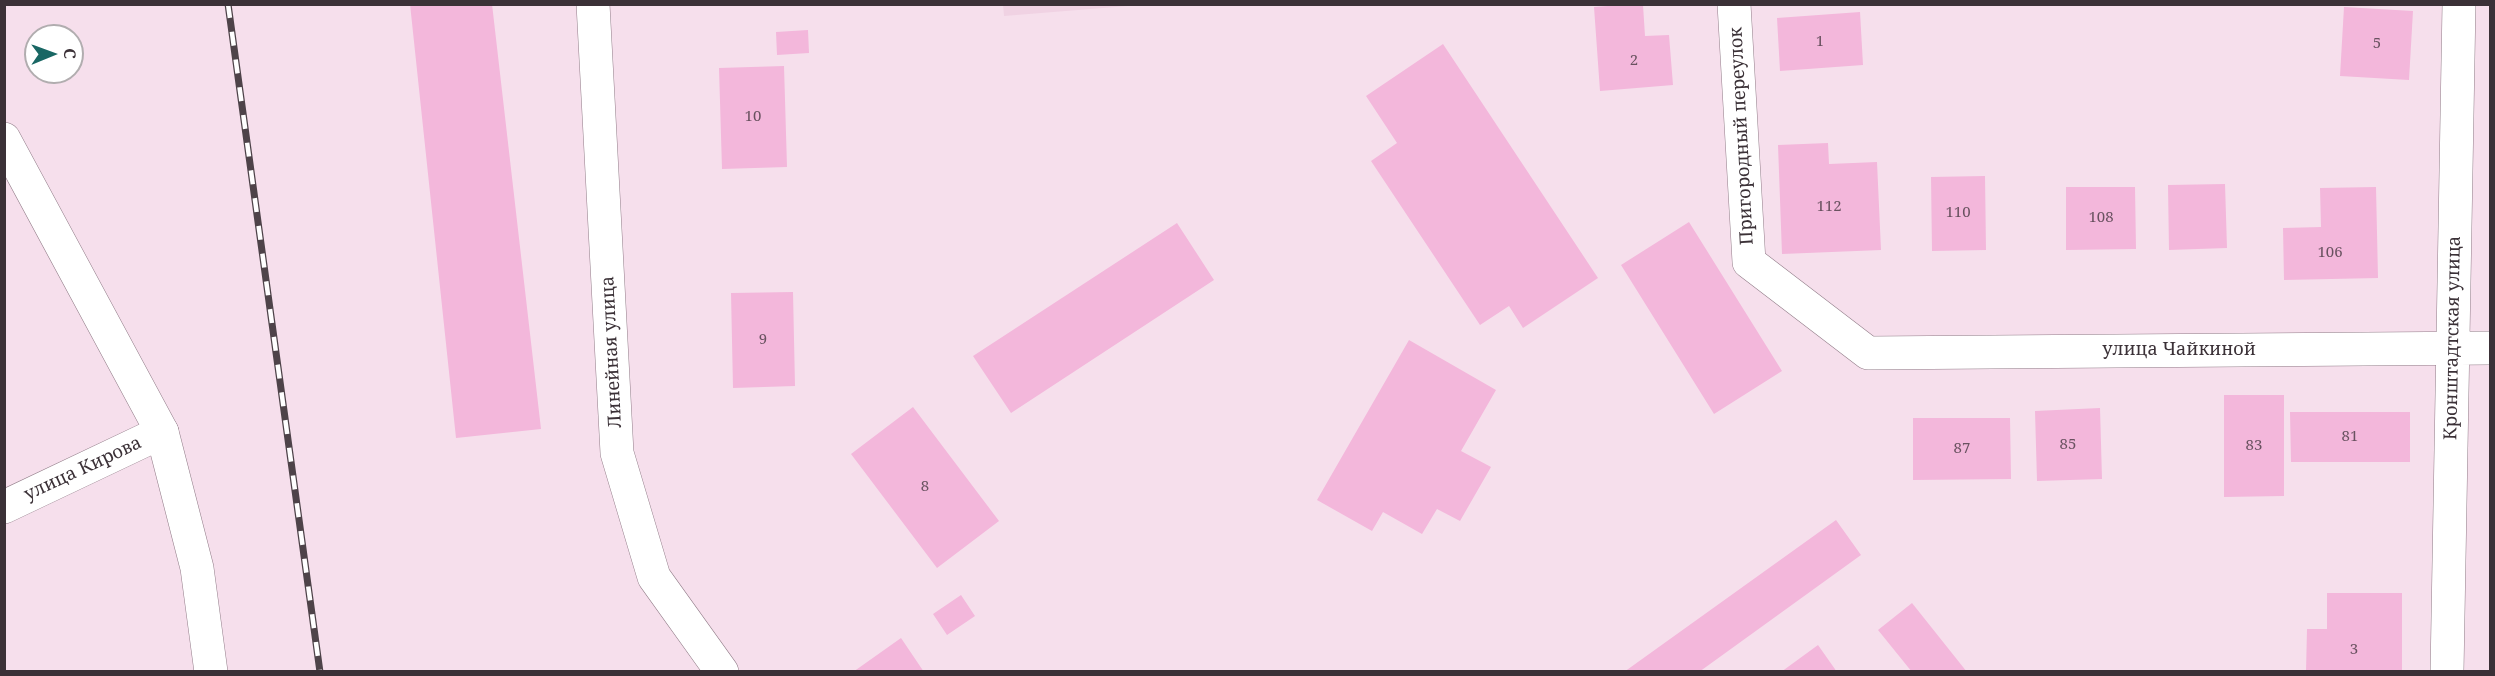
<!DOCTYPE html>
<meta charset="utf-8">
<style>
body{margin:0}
#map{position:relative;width:2495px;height:676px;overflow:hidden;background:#f6dfec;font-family:"Noto Serif",serif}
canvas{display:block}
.frame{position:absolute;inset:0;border:6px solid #3b3137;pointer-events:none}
.north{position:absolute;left:24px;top:24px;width:60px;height:60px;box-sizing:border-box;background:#fff;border:2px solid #b1adaf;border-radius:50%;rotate:89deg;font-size:16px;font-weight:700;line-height:24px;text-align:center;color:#3b3137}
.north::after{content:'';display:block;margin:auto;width:21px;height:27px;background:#196764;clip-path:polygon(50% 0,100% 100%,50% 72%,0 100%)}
</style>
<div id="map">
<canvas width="2495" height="676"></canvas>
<div class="frame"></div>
<div class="north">С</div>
</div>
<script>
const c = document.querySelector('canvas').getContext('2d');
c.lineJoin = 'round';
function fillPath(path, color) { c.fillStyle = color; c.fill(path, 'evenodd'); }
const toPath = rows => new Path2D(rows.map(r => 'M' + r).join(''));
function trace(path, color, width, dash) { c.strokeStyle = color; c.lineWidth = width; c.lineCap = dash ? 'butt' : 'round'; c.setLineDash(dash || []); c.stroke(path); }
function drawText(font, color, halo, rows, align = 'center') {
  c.font = font + ' "Noto Serif",serif'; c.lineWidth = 6; c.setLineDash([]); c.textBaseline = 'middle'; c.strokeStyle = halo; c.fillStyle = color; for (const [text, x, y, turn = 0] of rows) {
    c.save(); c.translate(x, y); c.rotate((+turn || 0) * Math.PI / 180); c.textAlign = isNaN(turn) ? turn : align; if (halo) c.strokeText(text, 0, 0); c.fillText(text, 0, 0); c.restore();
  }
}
fillPath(toPath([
 [1003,4,1140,4,1140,5,1004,16]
]), '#f0d2e3');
fillPath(toPath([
 [410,4,492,4,541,429,456,438],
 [1621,5,1643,5,1645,36,1669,35,1673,85,1600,91,1594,7],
 [2344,7,2413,11,2409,80,2340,76],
 [1860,12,1863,65,1780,71,1777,18],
 [808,30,809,53,777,55,776,32],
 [1443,44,1598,278,1523,328,1509,306,1480,325,1371,161,1397,143,1366,96],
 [784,66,787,167,722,169,719,68],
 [1828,143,1829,164,1877,162,1881,250,1782,254,1778,145],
 [1985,176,1986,250,1932,251,1931,177],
 [2225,184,2227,248,2169,250,2168,185],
 [2066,187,2135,187,2136,249,2066,250],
 [2376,187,2378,278,2284,280,2283,228,2321,227,2320,188],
 [1689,222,1782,371,1714,414,1621,265],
 [1177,223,1214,280,1011,413,973,356],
 [793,292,795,386,733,388,731,293],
 [1409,340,1496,390,1461,451,1491,467,1460,521,1437,509,1422,534,1383,512,1372,531,1317,500],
 [2224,395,2284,395,2284,496,2224,497],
 [913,407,999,521,937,568,851,454],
 [2100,408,2102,479,2037,481,2035,411],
 [2290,412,2410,412,2410,462,2291,462],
 [1913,418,2010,418,2011,479,1913,480],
 [1836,520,1861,555,1699,672,1624,672],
 [2327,593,2402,593,2402,672,2306,672,2307,629,2327,629],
 [961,595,975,616,947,635,933,614],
 [1912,603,1967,672,1912,672,1878,630],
 [901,638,924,672,853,672],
 [1818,645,1837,672,1781,672]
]), '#f3b7db');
const minor = toPath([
 [593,4,617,453,654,577,722,672],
 [1734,4,1749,262,1868,353,2490,348],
 [4,507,162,432],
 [2447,672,2459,4]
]);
const major = toPath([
 [4,139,162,432,197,568,211,672]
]);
trace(minor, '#917c88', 34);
trace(major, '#917c88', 34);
trace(minor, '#fff', 33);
trace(major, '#fff', 33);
const rail = toPath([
 [228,4,320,672]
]);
trace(rail, '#4e4349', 7);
trace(rail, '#fff', 4.5, [14]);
drawText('15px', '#695260', null, [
 ["1",1820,42],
 ["5",2377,44],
 ["2",1634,61],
 ["10",753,117],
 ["112",1829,207],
 ["110",1958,213],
 ["108",2101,218],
 ["106",2330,253],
 ["9",763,340],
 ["81",2350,437],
 ["85",2068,445],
 ["83",2254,446],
 ["87",1962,449],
 ["8",925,487],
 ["3",2354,650]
]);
drawText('18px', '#3b3137', '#fff', [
 ["Пригородный переулок",1742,136,-93],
 ["Кронштадтская улица",2453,338,-89],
 ["улица Чайкиной",2179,350],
 ["Линейная улица",612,352,-93],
 ["улица Кирова",83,469,-25]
]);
</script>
